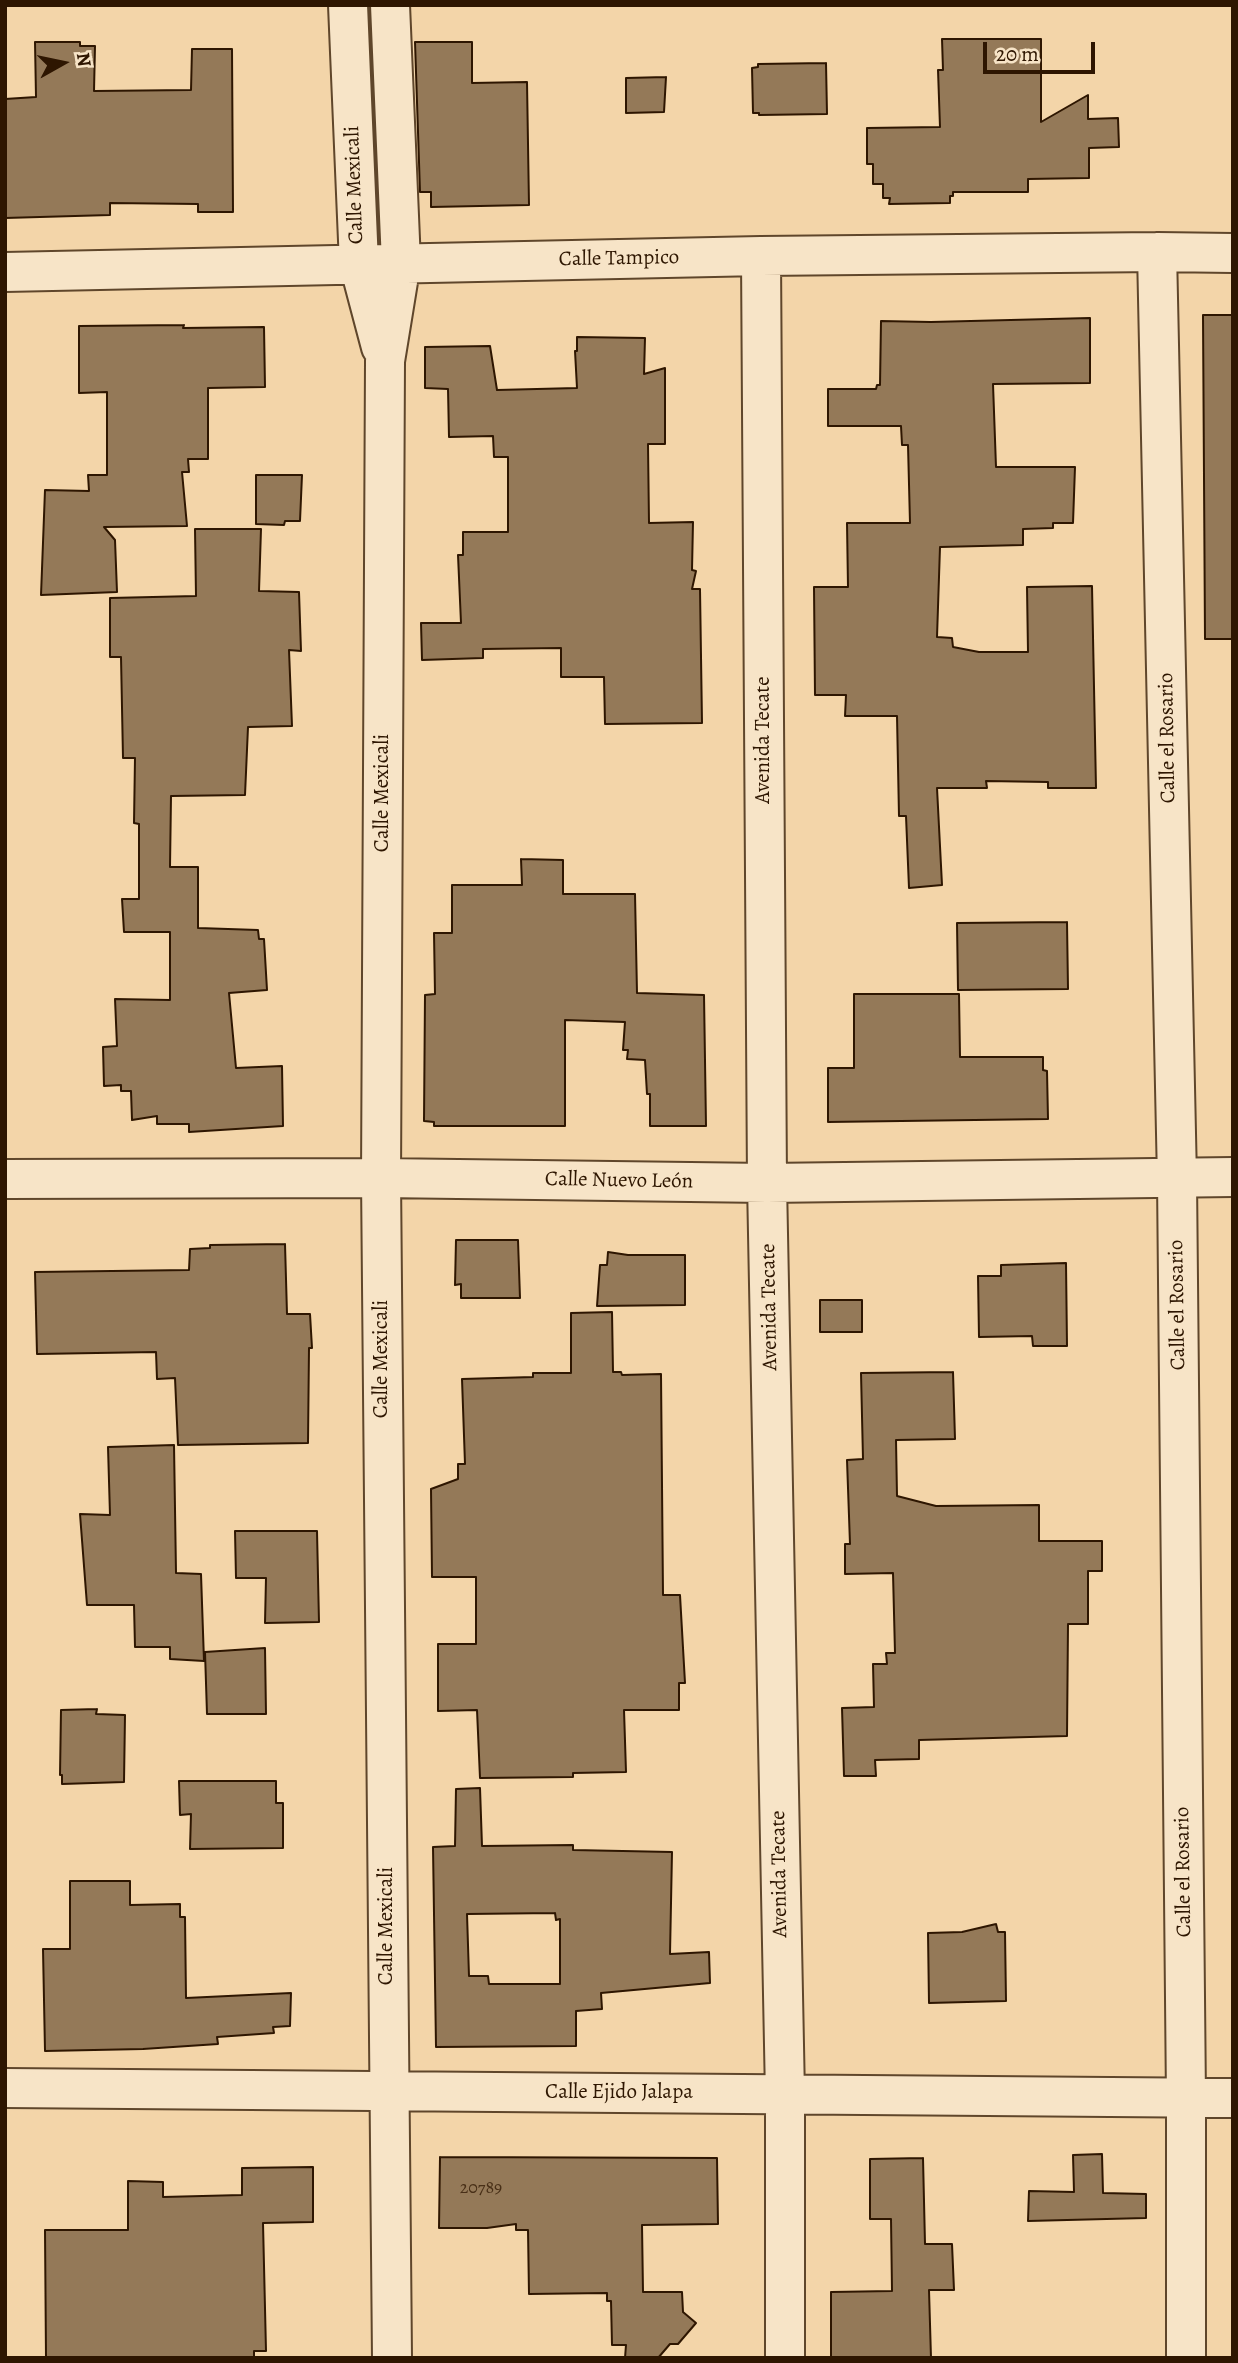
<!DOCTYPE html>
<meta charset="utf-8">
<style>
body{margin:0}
#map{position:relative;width:1238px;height:2363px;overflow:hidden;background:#f3d5a9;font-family:Alegreya,serif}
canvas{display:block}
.frame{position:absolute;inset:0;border:7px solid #2e1601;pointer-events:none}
.north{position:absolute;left:28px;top:28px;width:70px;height:70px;-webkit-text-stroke:5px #f7e4c7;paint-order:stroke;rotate:81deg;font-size:19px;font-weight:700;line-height:28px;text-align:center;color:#2e1601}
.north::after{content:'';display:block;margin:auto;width:24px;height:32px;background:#2e1601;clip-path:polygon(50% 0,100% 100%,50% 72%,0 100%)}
.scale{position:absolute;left:983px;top:42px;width:112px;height:32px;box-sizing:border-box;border:4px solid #2e1601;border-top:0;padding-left:9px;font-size:21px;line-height:24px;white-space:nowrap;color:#2e1601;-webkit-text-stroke:5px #f7e4c7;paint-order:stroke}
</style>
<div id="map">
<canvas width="1238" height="2363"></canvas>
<div class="frame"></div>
<div class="north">N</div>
<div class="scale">20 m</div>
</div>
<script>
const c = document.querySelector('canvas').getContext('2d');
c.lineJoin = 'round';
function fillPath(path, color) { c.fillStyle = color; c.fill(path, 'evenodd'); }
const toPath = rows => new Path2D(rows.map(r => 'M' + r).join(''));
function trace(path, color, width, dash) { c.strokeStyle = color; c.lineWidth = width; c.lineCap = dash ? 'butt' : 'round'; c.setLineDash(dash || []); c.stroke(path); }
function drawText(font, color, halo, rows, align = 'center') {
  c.font = font + ' Alegreya,serif'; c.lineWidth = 5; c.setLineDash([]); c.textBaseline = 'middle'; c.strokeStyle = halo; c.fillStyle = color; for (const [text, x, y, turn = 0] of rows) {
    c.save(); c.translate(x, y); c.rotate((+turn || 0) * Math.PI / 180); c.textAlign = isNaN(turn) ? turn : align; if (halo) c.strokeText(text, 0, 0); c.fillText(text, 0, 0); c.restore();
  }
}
const building = toPath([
 [942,39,1041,39,1041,122,1088,95,1088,119,1118,118,1119,147,1089,148,1089,178,1028,179,1028,192,953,192,953,196,950,196,950,203,889,204,890,198,883,198,883,184,873,184,873,164,867,164,867,128,940,127,938,70,943,70,942,39],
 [35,42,80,42,80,46,95,46,94,91,191,90,192,49,232,49,233,212,198,212,198,204,110,203,110,215,5,218,5,99,36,97,35,42],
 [415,42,472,42,472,83,527,82,529,205,431,207,431,192,420,192,415,42],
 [826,63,827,114,759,115,759,113,753,113,752,68,758,67,758,64,826,63],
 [666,77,664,112,626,113,626,78,666,77],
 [1203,315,1233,315,1233,639,1205,639,1203,315],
 [1090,318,1090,383,993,384,996,467,1075,467,1073,523,1053,523,1053,528,1023,529,1023,545,940,547,937,637,952,638,953,647,979,652,1028,652,1027,587,1092,586,1096,788,1048,788,1048,782,986,781,987,788,937,788,942,885,909,888,906,816,899,816,897,716,845,716,846,695,815,695,814,587,848,587,847,523,910,523,908,445,902,445,901,426,828,426,828,389,876,389,877,385,880,385,881,321,931,322,1090,318],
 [184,325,183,328,264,327,265,387,208,388,208,459,188,459,189,472,182,472,187,526,104,527,115,540,117,592,41,595,45,490,89,491,88,475,107,475,107,392,79,393,79,326,184,325],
 [577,337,645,338,644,374,665,368,665,444,648,444,649,523,693,522,692,570,696,571,692,589,700,589,702,723,605,724,604,677,561,677,561,648,483,649,483,658,422,660,421,623,461,623,458,555,463,555,463,532,508,532,508,457,494,457,493,436,449,437,448,389,425,388,425,347,490,346,497,390,577,388,575,351,577,351,577,337],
 [256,475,302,475,300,521,285,521,284,525,256,524,256,475],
 [195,529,261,529,259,591,299,592,301,651,289,650,292,726,248,727,245,795,171,796,170,867,198,867,198,928,258,930,259,939,264,939,267,990,229,993,236,1068,282,1066,283,1126,189,1132,189,1124,157,1124,157,1116,132,1120,131,1091,121,1091,121,1085,104,1086,103,1047,117,1046,115,999,170,1000,170,932,124,932,122,899,139,899,139,824,134,823,135,758,123,758,121,657,110,657,110,598,196,596,195,529],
 [521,859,563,860,563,894,635,894,637,993,704,995,706,1126,650,1126,650,1094,647,1094,645,1060,627,1059,628,1050,623,1050,625,1022,565,1020,565,1126,434,1126,434,1122,424,1121,425,995,435,994,434,933,452,933,452,885,522,885,521,859],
 [1067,922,1068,989,958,990,957,923,1067,922],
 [854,994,959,994,960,1057,1043,1057,1043,1070,1047,1071,1048,1119,828,1122,828,1068,854,1068,854,994],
 [456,1240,518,1240,520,1298,461,1298,461,1284,455,1285,456,1240],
 [285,1244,287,1314,310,1314,312,1348,309,1348,308,1443,178,1445,175,1378,157,1379,156,1352,37,1354,35,1272,189,1270,190,1249,210,1248,210,1245,285,1244],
 [608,1252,628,1255,685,1255,685,1305,597,1306,600,1265,607,1265,608,1252],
 [1066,1263,1067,1346,1033,1346,1032,1336,979,1337,978,1276,1001,1276,1001,1265,1066,1263],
 [820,1300,862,1300,862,1332,820,1332,820,1300],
 [612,1312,613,1372,621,1372,622,1375,661,1374,663,1595,680,1595,685,1683,679,1683,679,1710,624,1710,626,1772,573,1773,573,1777,480,1778,477,1710,438,1711,438,1644,476,1644,476,1577,432,1577,431,1489,458,1479,458,1464,465,1464,462,1379,533,1377,533,1373,571,1373,571,1313,612,1312],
 [953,1372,955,1439,896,1440,897,1496,936,1506,1039,1505,1039,1541,1102,1541,1102,1571,1088,1571,1088,1624,1068,1624,1067,1736,919,1740,919,1759,875,1760,876,1776,844,1776,842,1708,874,1707,873,1664,887,1664,886,1653,895,1653,893,1573,845,1574,845,1544,850,1544,847,1460,863,1459,861,1373,953,1372],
 [174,1445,176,1573,201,1574,204,1661,170,1659,170,1647,135,1647,134,1605,87,1605,80,1514,110,1515,108,1447,174,1445],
 [235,1531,317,1531,319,1622,265,1623,266,1578,236,1578,235,1531],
 [265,1648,266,1714,207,1714,205,1652,265,1648],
 [97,1709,96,1714,125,1715,124,1782,62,1784,62,1775,60,1775,61,1710,97,1709],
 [179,1781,276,1781,276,1803,283,1803,283,1848,190,1849,191,1814,180,1815,179,1781],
 [480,1788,482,1846,573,1845,573,1850,672,1852,670,1954,709,1952,710,1983,601,1993,602,2009,576,2011,576,2046,436,2047,433,1847,455,1846,456,1789,480,1788],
 [555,1913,556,1920,560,1919,560,1984,489,1984,488,1976,469,1976,467,1914,555,1913],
 [70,1881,130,1881,130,1905,180,1904,180,1917,185,1917,186,1998,291,1993,290,2026,273,2027,274,2033,217,2037,218,2044,143,2049,45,2051,43,1949,70,1949,70,1881],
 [996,1924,998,1932,1005,1932,1006,2001,929,2003,928,1933,962,1932,996,1924],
 [1102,2154,1103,2193,1146,2194,1146,2218,1028,2221,1029,2191,1074,2192,1073,2155,1102,2154],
 [440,2157,717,2158,718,2224,642,2225,643,2292,682,2292,683,2312,696,2323,678,2344,670,2344,658,2358,625,2358,626,2345,612,2345,611,2301,607,2301,607,2293,529,2294,528,2230,516,2230,516,2224,487,2228,439,2228,440,2157],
 [923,2158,925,2244,952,2244,954,2290,929,2290,931,2358,831,2358,831,2292,892,2291,891,2219,870,2219,870,2159,923,2158],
 [313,2167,313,2222,263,2223,266,2351,254,2351,254,2358,46,2358,45,2230,128,2230,128,2181,163,2182,163,2197,242,2195,242,2168,313,2167]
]);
fillPath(building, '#947958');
trace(building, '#2e1601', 2);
const minor = toPath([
 [348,5,359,264,381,347],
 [390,5,401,263,385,361,381,1178,392,2358],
 [1157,252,1177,1179,1186,2098,1186,2358],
 [761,256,767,1183,785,2095,785,2358],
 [5,272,761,256,1157,252,1233,253],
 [5,1179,381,1178,767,1183,1233,1177],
 [5,2088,1233,2098]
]);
trace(minor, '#5f462b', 42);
trace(minor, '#f7e4c7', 38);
drawText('18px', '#482f17', null, [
 ["20789",481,2189]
]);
drawText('21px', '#2e1601', '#f7e4c7', [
 ["Calle Mexicali",355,185,-92],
 ["Calle Tampico",619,259,-1],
 ["Calle el Rosario",1168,738,-91],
 ["Avenida Tecate",764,740,-90],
 ["Calle Mexicali",383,793,-90],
 ["Calle Nuevo León",619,1181,1],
 ["Calle el Rosario",1178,1305,-91],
 ["Avenida Tecate",770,1307,-91],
 ["Calle Mexicali",382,1359,-90],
 ["Calle el Rosario",1184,1872,-91],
 ["Avenida Tecate",780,1874,-91],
 ["Calle Mexicali",387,1926,-90],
 ["Calle Ejido Jalapa",619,2093]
]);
</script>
